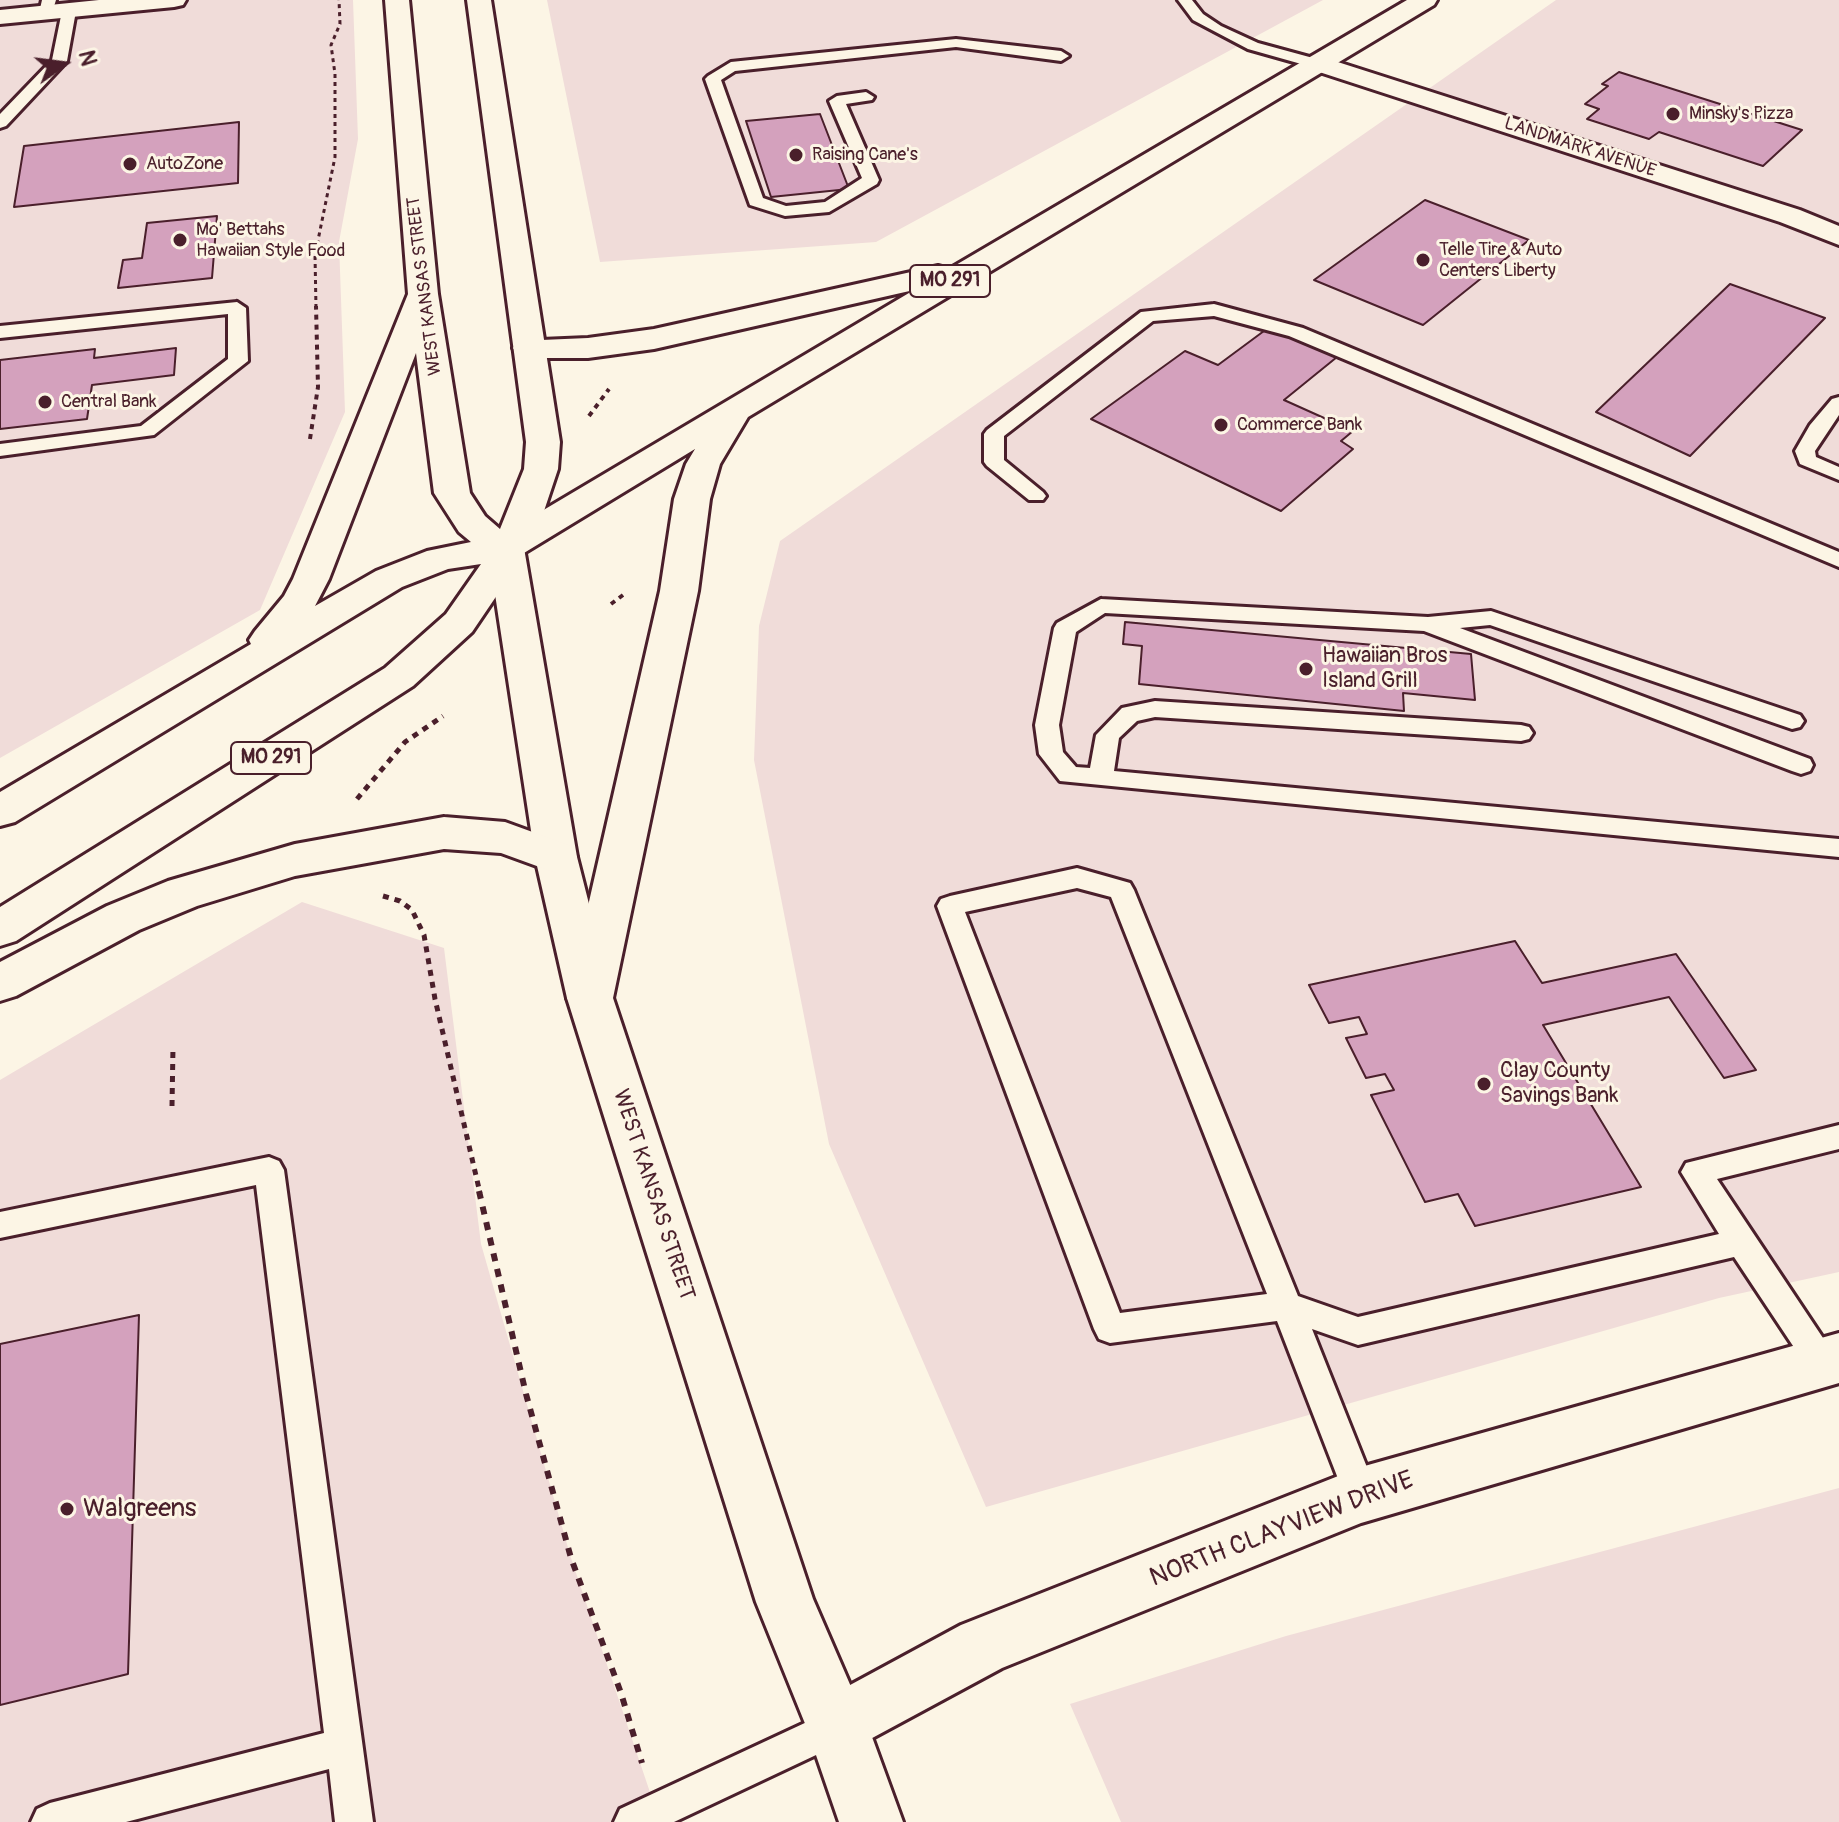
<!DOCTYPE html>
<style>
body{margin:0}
#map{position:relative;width:1839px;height:1822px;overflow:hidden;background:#fcf5e5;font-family:Pangolin,sans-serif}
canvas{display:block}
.north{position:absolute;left:24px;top:24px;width:80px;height:80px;-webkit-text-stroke:6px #fcf5e5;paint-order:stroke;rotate:76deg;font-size:22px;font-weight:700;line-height:32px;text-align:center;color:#4a1f2b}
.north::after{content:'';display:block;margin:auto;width:28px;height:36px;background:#4a1f2b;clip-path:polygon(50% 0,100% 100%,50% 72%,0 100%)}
</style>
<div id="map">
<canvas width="1839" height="1822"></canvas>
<div class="north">N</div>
</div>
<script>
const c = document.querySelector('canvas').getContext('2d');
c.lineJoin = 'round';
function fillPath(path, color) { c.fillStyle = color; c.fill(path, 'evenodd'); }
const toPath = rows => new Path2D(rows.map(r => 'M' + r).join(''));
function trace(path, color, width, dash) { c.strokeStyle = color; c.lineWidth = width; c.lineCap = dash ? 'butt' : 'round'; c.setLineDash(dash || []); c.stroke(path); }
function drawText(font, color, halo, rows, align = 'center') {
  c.font = font + ' Pangolin,sans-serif'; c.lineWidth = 6; c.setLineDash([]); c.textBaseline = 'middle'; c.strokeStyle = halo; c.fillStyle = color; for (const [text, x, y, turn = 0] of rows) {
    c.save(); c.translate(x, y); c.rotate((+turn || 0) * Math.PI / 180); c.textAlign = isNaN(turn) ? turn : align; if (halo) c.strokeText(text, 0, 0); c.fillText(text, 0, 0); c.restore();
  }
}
fillPath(toPath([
 [0,0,353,0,358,139,339,242,345,412,260,610,0,758],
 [547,0,1323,0,876,242,600,262],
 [1556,0,1839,0,1839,1272,1719,1298,986,1507,829,1144,754,760,759,626,780,541],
 [302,902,444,948,481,1244,571,1558,660,1822,0,1822,0,1080],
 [1839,1488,1839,1822,1121,1822,1070,1704,1286,1636]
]), '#f0dcd9');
const building = toPath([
 [1619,72,1802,130,1763,166,1659,132,1649,139,1587,119,1599,109,1585,104,1608,86,1602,84,1619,72],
 [820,114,849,189,771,197,746,121,820,114],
 [239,122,238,183,14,207,24,146,239,122],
 [1425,200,1529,240,1423,325,1314,280,1425,200],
 [217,216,212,278,118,288,123,260,142,258,147,223,217,216],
 [1730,284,1825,318,1690,456,1596,412,1730,284],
 [1268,328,1337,357,1284,400,1353,431,1341,441,1353,449,1281,511,1091,419,1185,351,1218,365,1268,328],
 [176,348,174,375,92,385,87,419,0,429,0,360,95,349,94,358,176,348],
 [1125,622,1471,654,1475,700,1403,693,1404,711,1139,684,1142,646,1123,644,1125,622],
 [1515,941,1542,983,1676,954,1756,1070,1724,1078,1669,997,1543,1025,1641,1187,1475,1226,1458,1194,1425,1202,1371,1095,1394,1090,1385,1074,1366,1078,1346,1038,1367,1034,1359,1017,1329,1023,1309,985,1515,941],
 [139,1315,128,1674,0,1705,0,1344,139,1315]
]);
fillPath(building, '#d4a1bd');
trace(building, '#4a1f2b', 2);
const service = toPath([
 [42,0,56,0,51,16,46,17,39,13,42,0],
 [1178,0,1192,0,1203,14,1221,26,1258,43,1324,61,1327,64,1319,69,1248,49,1193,20,1178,0],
 [69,7,76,11,67,61,6,126,0,128,0,114,52,60,62,11,69,7],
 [956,39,1061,51,1069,56,1061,61,956,47,735,71,721,80,763,198,786,206,825,202,862,178,829,101,837,96,866,92,874,97,872,100,846,104,879,180,877,184,829,212,785,216,750,205,705,79,708,76,731,62,956,39],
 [237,302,246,308,248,361,154,435,0,456,0,444,141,426,228,359,228,314,0,338,0,326,237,302],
 [1214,304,1303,328,1839,552,1839,567,1289,336,1214,316,1153,321,1004,436,1004,460,1043,492,1046,496,1043,500,1029,500,987,466,984,462,984,434,987,430,1141,312,1214,304],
 [1839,397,1839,415,1815,451,1816,457,1839,467,1839,480,1800,464,1795,451,1810,425,1832,399,1839,397],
 [1101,599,1428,617,1491,611,1800,715,1804,721,1800,727,1792,729,1490,625,1460,628,1810,759,1813,765,1810,771,1801,774,1792,771,1424,631,1105,613,1076,632,1059,725,1063,752,1076,767,1090,768,1096,735,1122,708,1155,701,1521,725,1529,727,1533,733,1529,739,1521,741,1155,717,1137,721,1119,738,1114,771,1839,839,1839,857,1060,781,1039,754,1035,725,1054,628,1057,623,1101,599],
 [1077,868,1130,883,1134,890,1298,1296,1358,1317,1719,1234,1681,1172,1686,1163,1839,1125,1839,1149,1717,1179,1833,1353,1838,1363,1833,1373,1822,1378,1811,1373,1734,1257,1358,1345,1312,1329,1378,1495,1373,1507,1361,1511,1349,1507,1277,1321,1110,1343,1099,1339,1094,1329,937,906,941,899,950,896,1077,868],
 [1077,888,1111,897,1267,1294,1120,1313,965,912,1077,888],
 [269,1157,279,1161,284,1170,373,1822,335,1822,329,1769,126,1822,31,1822,37,1809,50,1803,324,1733,256,1185,0,1238,0,1212,269,1157],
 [837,1708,850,1713,855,1726,850,1739,674,1822,614,1822,620,1809,837,1708]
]);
const minor = toPath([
 [99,0,186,0,183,5,174,7,0,24,0,10,99,0],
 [1319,56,1800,210,1839,226,1839,245,1780,222,1310,69,1306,64,1310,59,1319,56]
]);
const tertiary = toPath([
 [1839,1333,1839,1383,1361,1523,1002,1668,837,1757,815,1748,806,1726,815,1704,961,1625,1361,1467,1839,1333]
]);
const secondary = toPath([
 [506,537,519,540,524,548,577,857,613,998,813,1599,868,1726,903,1822,839,1822,806,1726,756,1602,567,998,535,857,488,548,493,540,506,537]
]);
const primary = toPath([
 [1407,0,1437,0,1434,5,748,417,720,464,710,499,698,591,613,998,606,1011,590,1016,574,1011,567,998,660,591,674,499,686,464,695,449,519,556,506,559,493,556,488,548,493,540,914,290,654,349,588,358,529,358,518,355,513,348,518,341,588,338,654,329,938,266,949,269,1407,0]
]);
const trunk = toPath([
 [385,0,409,0,438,294,470,493,485,516,500,529,524,469,526,442,467,0,491,0,560,442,558,469,540,523,512,573,472,632,413,686,16,941,0,946,0,907,385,668,446,614,481,564,448,569,402,587,15,822,0,826,0,792,251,644,249,640,255,631,284,596,293,579,408,294,385,0],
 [416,353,434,493,459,532,471,542,427,551,376,571,315,606,329,579,416,353],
 [444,817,505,822,571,846,577,857,571,868,556,873,501,853,444,849,295,876,197,906,139,930,16,996,0,1001,0,962,107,906,168,881,295,844,444,817]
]);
trace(service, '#4a1f2b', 6);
trace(minor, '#4a1f2b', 6);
trace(tertiary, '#4a1f2b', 6);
trace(secondary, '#4a1f2b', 6);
trace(primary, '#4a1f2b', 6);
trace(trunk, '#4a1f2b', 6);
trace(toPath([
 [316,308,315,255,335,157,335,74,331,45,340,24,339,0]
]), '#4a1f2b', 3, [4, 4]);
trace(toPath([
 [589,416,609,389],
 [310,439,318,387,316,306],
 [611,604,623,595]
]), '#4a1f2b', 4, [5, 5]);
trace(toPath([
 [357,799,405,742,443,716],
 [383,896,400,901,412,910,424,935,435,999,480,1193],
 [172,1106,173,1047]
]), '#4a1f2b', 5, [6, 6]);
trace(toPath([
 [479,1191,526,1394,571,1558,621,1693,642,1763]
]), '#4a1f2b', 6, [8, 8]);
fillPath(service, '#fcf5e5');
fillPath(minor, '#fcf5e5');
fillPath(tertiary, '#fcf5e5');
fillPath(secondary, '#fcf5e5');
fillPath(primary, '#fcf5e5');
fillPath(trunk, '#fcf5e5');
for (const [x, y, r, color] of [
 [1673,114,8,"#4a1f2b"],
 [796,155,8,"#4a1f2b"],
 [130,164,8,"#4a1f2b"],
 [180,240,8,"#4a1f2b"],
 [1423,260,8,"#4a1f2b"],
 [45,402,8,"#4a1f2b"],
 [1221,425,8,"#4a1f2b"],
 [1306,669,8,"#4a1f2b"],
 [1484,1084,8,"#4a1f2b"],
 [67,1509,8,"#4a1f2b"]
]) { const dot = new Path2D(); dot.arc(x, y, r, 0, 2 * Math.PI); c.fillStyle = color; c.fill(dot); trace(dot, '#fcf5e5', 3); }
drawText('18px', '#4a1f2b', '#fcf5e5', [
 ["Minsky's Pizza",1689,114],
 ["Raising Cane's",812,155],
 ["AutoZone",146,164],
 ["Mo' Bettahs",196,230],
 ["Hawaiian Style Food",196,251],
 ["Telle Tire & Auto",1439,250],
 ["Centers Liberty",1439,271],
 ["Central Bank",61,402],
 ["Commerce Bank",1237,425]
], 'left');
drawText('18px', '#4a1f2b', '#fcf5e5', [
 ["LANDMARK AVENUE",1580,148,18],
 ["WEST KANSAS STREET",425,286,-97]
]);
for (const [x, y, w] of [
 [950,281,80],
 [271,758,80]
]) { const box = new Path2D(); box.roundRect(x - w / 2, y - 16, w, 32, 6); c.fillStyle = '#fcf5e5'; c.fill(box); trace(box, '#4a1f2b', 2); }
drawText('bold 20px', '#4a1f2b', null, [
 ["MO 291",950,281],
 ["MO 291",271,758]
]);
drawText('22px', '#4a1f2b', '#fcf5e5', [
 ["Hawaiian Bros",1322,656],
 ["Island Grill",1322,681],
 ["Clay County",1500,1071],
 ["Savings Bank",1500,1096]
], 'left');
drawText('22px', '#4a1f2b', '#fcf5e5', [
 ["WEST KANSAS STREET",653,1195,72]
]);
drawText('26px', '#4a1f2b', '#fcf5e5', [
 ["Walgreens",83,1509]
], 'left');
drawText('26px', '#4a1f2b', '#fcf5e5', [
 ["NORTH CLAYVIEW DRIVE",1282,1530,-21]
]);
</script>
